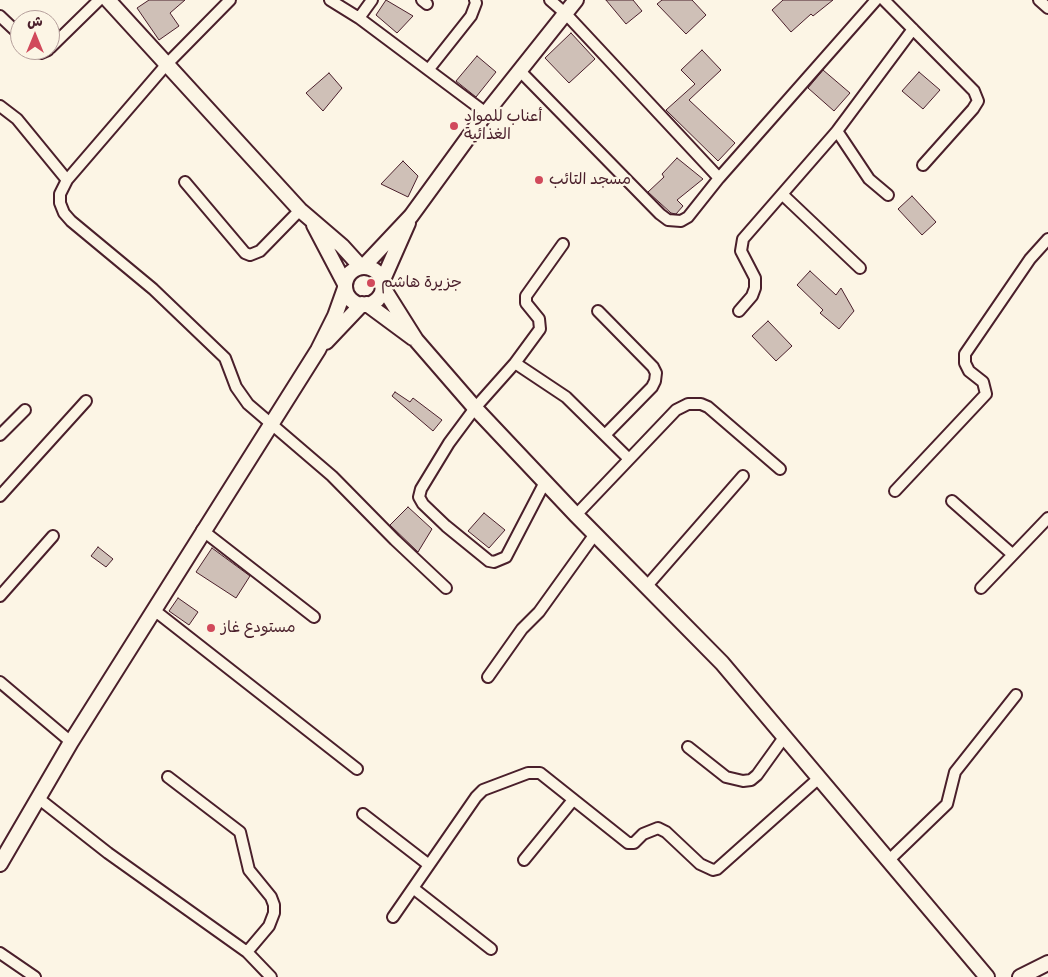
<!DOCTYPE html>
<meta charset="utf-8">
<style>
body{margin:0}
#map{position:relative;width:1048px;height:977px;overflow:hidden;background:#fcf5e5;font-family:"Patrick Hand","Playpen Sans Arabic",sans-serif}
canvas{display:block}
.north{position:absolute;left:10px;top:10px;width:50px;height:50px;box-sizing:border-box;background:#fcf5e5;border:1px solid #b59f9b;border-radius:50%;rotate:0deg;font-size:14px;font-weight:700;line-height:20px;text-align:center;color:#4a1f2b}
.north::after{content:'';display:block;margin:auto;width:18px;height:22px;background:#d1495b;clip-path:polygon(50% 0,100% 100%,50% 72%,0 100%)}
</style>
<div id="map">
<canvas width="1048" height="977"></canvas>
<div class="north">ش</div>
</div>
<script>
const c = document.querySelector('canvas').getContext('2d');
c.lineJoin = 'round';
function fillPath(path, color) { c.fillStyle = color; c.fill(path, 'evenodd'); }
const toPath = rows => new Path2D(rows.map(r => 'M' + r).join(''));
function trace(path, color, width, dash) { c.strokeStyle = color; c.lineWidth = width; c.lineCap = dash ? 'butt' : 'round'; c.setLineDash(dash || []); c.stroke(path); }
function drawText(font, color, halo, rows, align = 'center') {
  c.font = font + ' "Patrick Hand","Playpen Sans Arabic",sans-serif'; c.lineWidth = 4.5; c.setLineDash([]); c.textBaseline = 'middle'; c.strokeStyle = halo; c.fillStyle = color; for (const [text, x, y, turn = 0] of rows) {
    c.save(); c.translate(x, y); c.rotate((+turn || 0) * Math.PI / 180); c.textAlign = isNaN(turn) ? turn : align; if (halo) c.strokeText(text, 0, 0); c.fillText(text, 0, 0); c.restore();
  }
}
const building = toPath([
 [149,0,185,0,170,13,179,26,159,40,137,8,149,0],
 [386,0,413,16,397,33,376,15,386,0],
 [606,0,633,0,642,11,626,24,606,0],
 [662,0,692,0,706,15,686,34,657,4,662,0],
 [783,0,833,0,813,16,811,14,791,32,772,10,783,0],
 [571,33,595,59,569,83,545,58,571,33],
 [702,50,721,70,689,100,735,143,718,161,666,110,695,84,681,70,702,50],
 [477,56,496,72,476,97,456,81,477,56],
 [823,70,850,93,834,111,808,88,823,70],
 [919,72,940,90,923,109,902,91,919,72],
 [329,73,342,88,323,111,306,93,329,73],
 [677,158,703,179,677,200,683,206,676,214,671,213,648,192,664,177,662,174,677,158],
 [403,161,418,176,408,197,381,184,403,161],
 [912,196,936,222,922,235,898,209,912,196],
 [810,271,836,295,841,288,854,311,839,329,820,313,823,310,797,285,810,271],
 [768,321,792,346,776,361,752,336,768,321],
 [395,392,410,402,413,398,442,420,433,431,392,396,395,392],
 [408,507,432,529,418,552,390,525,408,507],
 [484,513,505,530,489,548,468,531,484,513],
 [98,547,113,559,106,567,91,556,98,547],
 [212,548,250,576,236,598,196,572,212,548],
 [178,598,198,612,189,625,169,611,178,598]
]);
fillPath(building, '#cfc0b7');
trace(building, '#4a1f2b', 1);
const street = toPath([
 [230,0,166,65,67,180,60,194,60,203,64,213,71,221,153,289,225,358,236,387,248,404,332,476,395,540,446,588],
 [330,0,359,18,486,113],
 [422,0,427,4],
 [550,0,566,14,719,178],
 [884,0,974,91,978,101,973,109,923,165],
 [1039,0,1048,8],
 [0,16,20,35],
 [359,18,372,0],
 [50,48,99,0],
 [35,50,41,53,48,50],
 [429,69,471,16,476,3,475,0],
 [521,72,660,214,668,220,681,221,688,217,719,178,876,0],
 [0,106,17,119,67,180],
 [837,131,869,179,888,195],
 [185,182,245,253,250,255,260,251,300,210],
 [783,195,860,268],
 [598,311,653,367,656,373,655,381,652,387,605,435],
 [739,311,752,296,755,288,755,278,741,251,743,239,837,131,913,29],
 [515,363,566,397,629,459],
 [0,435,25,410],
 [545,482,506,557,494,562,489,561,446,526,423,504,419,497,421,489,449,443,475,408,515,363,540,329,539,319,526,303,526,296,563,244],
 [895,491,986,394,983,382,969,371,965,363,965,354,1030,259,1048,239],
 [0,496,86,401],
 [952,501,1012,554],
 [576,515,676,410,688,404,701,404,708,407,780,469],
 [202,530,314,617],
 [646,587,743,476],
 [981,588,1048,518],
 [0,596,53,536],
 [154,610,357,769],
 [488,677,522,629,539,612,595,534],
 [0,682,71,742],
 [688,747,726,777,743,781,751,780,757,775,785,736],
 [168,777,240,832,249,870,271,897,274,905,274,913,269,926,247,952],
 [38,798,108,853,247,952,271,977],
 [363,814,429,865],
 [524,860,573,800],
 [888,861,947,804,955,772,1016,695],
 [413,888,491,949],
 [393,917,476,797,483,790,528,773,540,773,628,843,634,843,643,834,658,828,666,832,700,864,713,870,717,869,819,778],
 [0,953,35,977]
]);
const secondary = toPath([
 [108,0,300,210,342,246,361,267],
 [314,225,345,284],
 [363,267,411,216,486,113,576,0],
 '345 286a19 19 0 1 1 38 0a19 19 0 1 1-38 0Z',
 [382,282,408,223],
 [382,286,416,340,475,408,576,515,722,663,987,977],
 [367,304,413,338],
 [326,342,362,304],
 [0,864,71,742,318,350,335,316,345,288],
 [1020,977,1048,963]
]);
trace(street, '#4a1f2b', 14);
trace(secondary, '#4a1f2b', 18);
trace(street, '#fcf5e5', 10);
trace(secondary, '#fcf5e5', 14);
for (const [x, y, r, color] of [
 [454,126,5,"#d1495b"],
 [539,180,5,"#d1495b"],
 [371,283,5,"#d1495b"],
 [211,628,5,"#d1495b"]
]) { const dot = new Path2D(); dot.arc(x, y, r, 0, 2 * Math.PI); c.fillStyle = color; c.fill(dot); trace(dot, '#fcf5e5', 2); }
drawText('16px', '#4a1f2b', '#fcf5e5', [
 ["أعناب للمواد",464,117],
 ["الغذائية",464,135],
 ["مسجد التائب",549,180],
 ["جزيرة هاشم",381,283],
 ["مستودع غاز",221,628]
], 'left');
</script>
